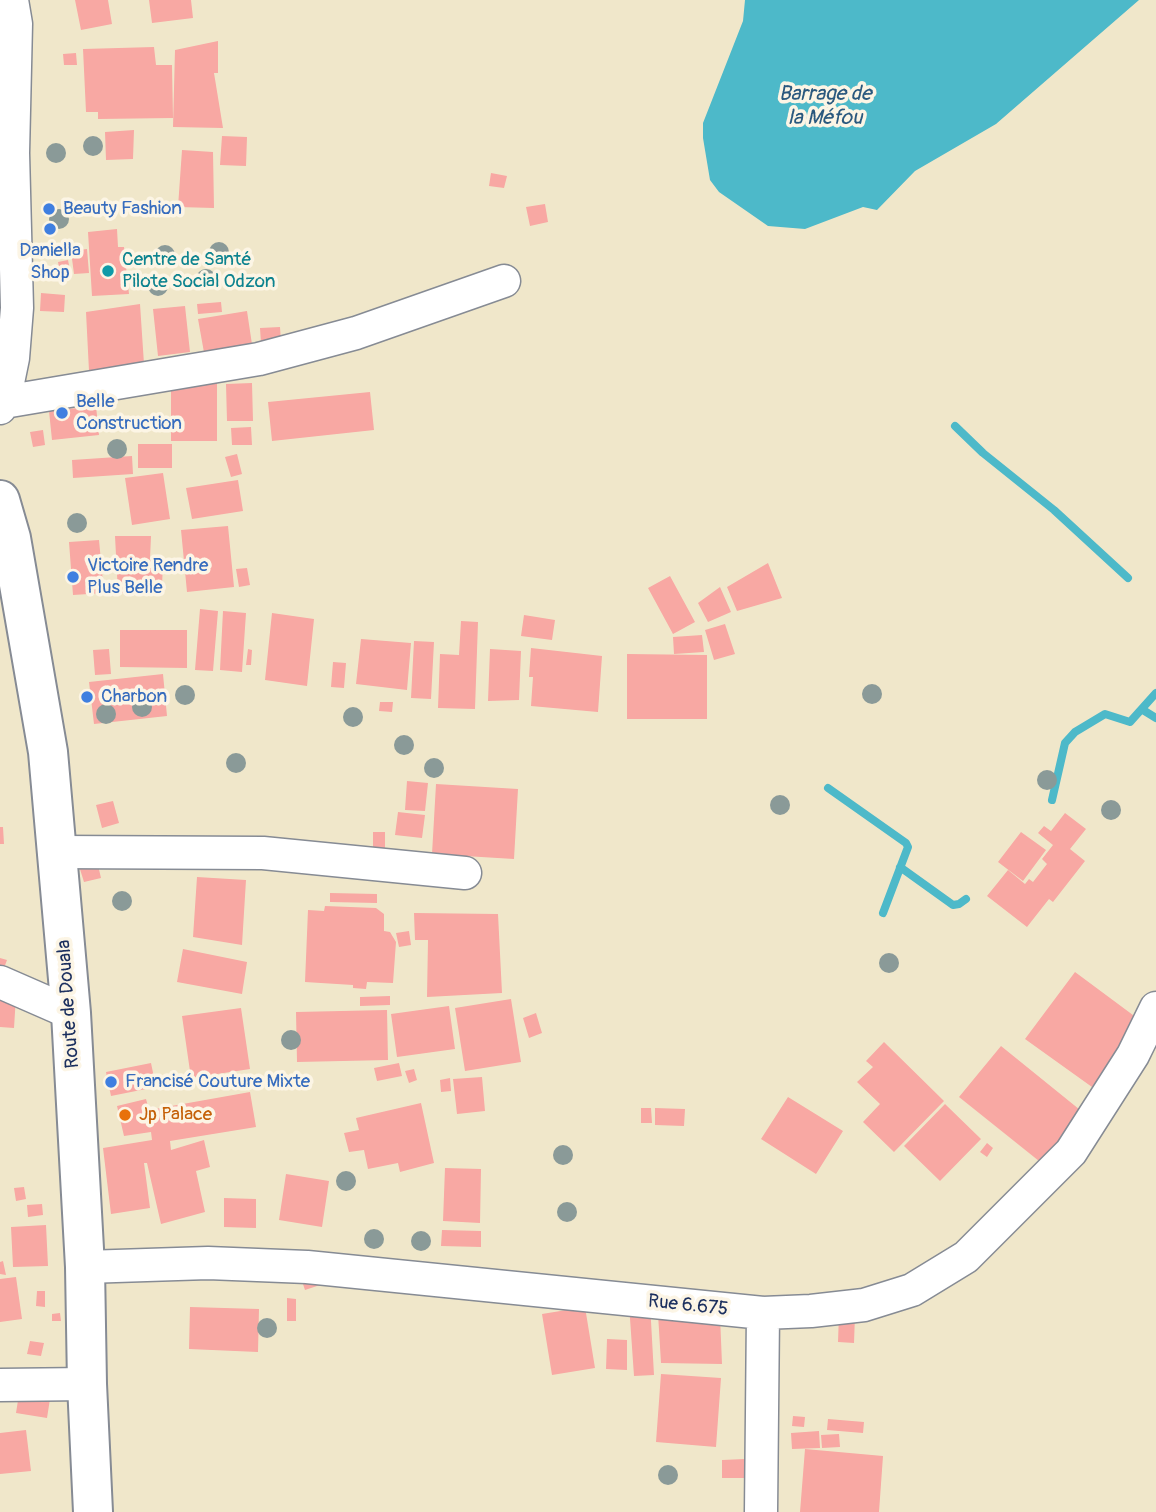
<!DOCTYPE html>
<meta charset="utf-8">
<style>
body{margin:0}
canvas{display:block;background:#f0e7ca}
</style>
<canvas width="1156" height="1512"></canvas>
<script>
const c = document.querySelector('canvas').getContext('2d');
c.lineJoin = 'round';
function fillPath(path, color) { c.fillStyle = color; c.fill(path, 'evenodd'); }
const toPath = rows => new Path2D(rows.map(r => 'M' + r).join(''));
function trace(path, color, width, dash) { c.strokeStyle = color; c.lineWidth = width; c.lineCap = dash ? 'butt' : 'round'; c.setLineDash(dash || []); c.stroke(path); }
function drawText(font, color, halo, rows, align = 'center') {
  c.font = font + ' Pangolin,sans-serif'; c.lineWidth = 7; c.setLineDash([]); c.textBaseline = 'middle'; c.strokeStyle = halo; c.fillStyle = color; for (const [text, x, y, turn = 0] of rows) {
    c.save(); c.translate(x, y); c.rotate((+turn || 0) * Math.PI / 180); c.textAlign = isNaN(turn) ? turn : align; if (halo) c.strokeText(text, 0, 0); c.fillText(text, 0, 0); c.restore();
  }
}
fillPath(toPath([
 [745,0,1139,0,996,124,915,171,877,210,863,207,805,229,768,226,719,192,710,180,703,138,703,123,743,21]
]), '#4db9c9');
trace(toPath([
 [955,426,983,453,1054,510,1128,578],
 [1143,710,1156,718],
 [828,788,906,843,908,847,883,913],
 [1052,800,1065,743,1075,732,1105,714,1130,722,1156,693],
 [900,867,953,905,959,904,966,899]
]), '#4db9c9', 8);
fillPath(toPath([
 [75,0,108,0,112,24,81,30],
 [149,0,191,0,193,18,152,23],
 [218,41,218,73,214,73,223,128,173,127,175,50],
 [154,47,156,65,172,65,173,118,98,119,98,112,86,112,83,49],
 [76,53,77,65,64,65,63,54],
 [134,130,133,159,106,160,105,132],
 [222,136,247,137,246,166,220,165],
 [182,150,213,152,214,208,178,207],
 [491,173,507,176,504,188,489,186],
 [545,204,548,222,530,226,526,207],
 [117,229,118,247,124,247,129,294,92,296,88,232],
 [87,249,89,273,74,274,71,251],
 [68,260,71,276,61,277,58,262],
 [41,293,65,295,64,312,40,311],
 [221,302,222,312,198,314,197,304],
 [140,304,144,364,89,371,86,312],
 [185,306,190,352,158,356,153,309],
 [247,311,253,351,205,358,198,319],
 [280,327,281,341,261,343,260,328],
 [171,378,217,378,217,441,171,441],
 [252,383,253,421,227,421,226,384],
 [370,392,374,430,272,441,268,402],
 [96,406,99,435,52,440,49,411],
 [251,427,252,445,232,445,231,428],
 [43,430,45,445,33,447,30,432],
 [138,444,172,444,172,468,138,468],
 [237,454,242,474,231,477,225,457],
 [132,456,133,474,73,478,72,460],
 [163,473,170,519,132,525,125,478],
 [238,480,243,511,192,519,186,488],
 [228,526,234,587,187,592,181,530],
 [115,536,151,536,150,559,156,559,157,564,163,566,162,584,149,583,149,592,118,593],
 [99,540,104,593,73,595,69,542],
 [768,563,782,598,737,611,727,587],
 [247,568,250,585,239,587,236,569],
 [670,576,695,622,673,634,648,588],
 [720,587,731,612,708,622,698,603],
 [200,609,218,611,213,671,195,670],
 [223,611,246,613,242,672,220,670],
 [272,613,314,619,307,686,265,680],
 [524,615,555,620,552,640,521,636],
 [461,621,478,622,475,709,438,708,440,654,459,655],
 [725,624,735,654,714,660,705,630],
 [120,630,187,630,187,668,120,667],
 [702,635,704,652,674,654,673,637],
 [361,639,411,643,407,690,356,684],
 [414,641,434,642,431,699,411,698],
 [531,648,602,656,598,712,531,706,533,677,529,677],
 [109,649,111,674,95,675,93,650],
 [248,649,252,650,251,665,246,665],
 [490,649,521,651,519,700,488,701],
 [627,654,707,655,707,719,627,719],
 [333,662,346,663,344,688,331,687],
 [163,674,167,716,94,724,89,682],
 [380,702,393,702,392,712,379,711],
 [407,781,428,783,425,811,405,810],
 [436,784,518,789,514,859,432,854],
 [113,801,119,823,102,828,96,805],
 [398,812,425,815,422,838,395,835],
 [1065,813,1086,829,1070,849,1085,861,1053,902,1049,899,1027,927,987,896,1008,870,1025,884,1029,879,1033,882,1047,864,1042,859,1053,845,1038,833,1044,826,1051,831],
 [0,827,3,827,4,844,0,844],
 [373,832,385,832,385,852,373,852],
 [1021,832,1046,850,1023,881,998,862],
 [97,861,101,878,84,882,79,866],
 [197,877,246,880,242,945,193,937],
 [330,893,377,894,377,903,330,902],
 [325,906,376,908,384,914,384,931,390,932,396,942,393,983,367,982,366,989,353,988,353,985,305,982,308,910,324,911],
 [414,913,498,914,502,993,427,997,428,940,415,940],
 [409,931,411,945,399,947,396,933],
 [183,949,247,962,242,994,177,982],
 [0,958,7,960,4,968,0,966],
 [1075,972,1141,1021,1092,1087,1025,1039],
 [0,995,16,996,14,1028,0,1027],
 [390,996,390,1005,360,1006,360,997],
 [511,999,521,1062,465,1071,455,1008],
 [449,1006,455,1049,397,1057,391,1014],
 [241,1008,250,1069,191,1078,182,1016],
 [387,1010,388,1060,297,1062,296,1012],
 [536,1013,542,1033,529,1038,523,1018],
 [884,1042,944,1101,894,1152,863,1122,880,1104,857,1082,873,1067,866,1061],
 [1001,1046,1090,1118,1049,1169,959,1097],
 [151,1063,156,1087,111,1096,106,1072],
 [399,1063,402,1076,377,1081,374,1068],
 [414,1069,417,1080,409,1083,405,1071],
 [482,1077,485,1111,457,1114,453,1079],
 [450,1078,451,1091,441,1092,440,1080],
 [250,1092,256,1127,170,1141,171,1150,204,1140,210,1167,196,1171,205,1212,161,1224,147,1163,144,1163,150,1208,111,1214,103,1148,152,1140,151,1132,124,1136,117,1106,146,1099,149,1110],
 [788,1097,843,1131,816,1174,761,1139],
 [421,1103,434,1163,400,1172,398,1163,368,1169,364,1150,349,1152,344,1133,359,1130,356,1118],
 [945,1104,981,1139,940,1181,904,1146],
 [641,1108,651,1108,652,1123,641,1123],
 [655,1108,685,1109,684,1126,655,1125],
 [987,1143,993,1148,987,1157,980,1152],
 [445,1168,481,1169,480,1223,443,1221],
 [286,1174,329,1181,322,1227,279,1220],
 [24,1187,26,1199,16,1201,14,1188],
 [224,1198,256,1199,256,1228,224,1227],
 [42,1204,43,1215,28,1217,27,1205],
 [46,1225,48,1266,13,1267,11,1227],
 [442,1230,481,1231,481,1247,441,1246],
 [3,1261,6,1275,0,1274,0,1262],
 [16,1277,22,1319,0,1322,0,1279],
 [301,1278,326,1283,305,1290],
 [37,1291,45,1291,45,1307,36,1306],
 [287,1298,296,1299,296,1321,287,1321],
 [650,1303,654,1375,634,1376,629,1304],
 [190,1307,259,1309,258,1352,189,1349],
 [585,1307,595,1368,552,1375,542,1314],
 [60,1313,61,1321,52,1321,52,1314],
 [658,1314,720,1316,722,1364,661,1363],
 [839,1314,855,1315,854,1343,838,1342],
 [607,1339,627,1340,627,1370,606,1369],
 [30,1341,44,1343,41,1356,27,1354],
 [661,1374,721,1378,716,1447,656,1442],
 [19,1394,50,1399,47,1418,16,1413],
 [793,1416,805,1417,804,1427,792,1426],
 [828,1419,864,1422,863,1433,827,1430],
 [26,1430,31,1471,0,1474,0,1433],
 [819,1431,820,1448,792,1449,791,1433],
 [839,1434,840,1447,822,1448,821,1435],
 [805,1449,883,1456,879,1512,800,1512],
 [745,1459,745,1478,722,1478,722,1460]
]), '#f8a8a3');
const street = toPath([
 [4,402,259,359,356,333,504,281],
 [0,408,4,402,13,358,17,308,13,153,16,24,12,0],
 [57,852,263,853,465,873],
 [0,982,71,1013],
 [85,1267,208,1263,307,1267,763,1313,811,1311,864,1305,912,1290,966,1257,1071,1152,1133,1055,1156,1008],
 [0,1385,87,1384],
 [761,1512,763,1313]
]);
const highway = toPath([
 [0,500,11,538,48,752,71,1013,85,1267,87,1384,93,1512]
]);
trace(street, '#868b94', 35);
trace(highway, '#868b94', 42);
trace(street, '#fff', 32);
trace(highway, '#fff', 38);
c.fillStyle = '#8a9a98';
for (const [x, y] of [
 [93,146],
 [56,153],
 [59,219],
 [219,252],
 [165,255],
 [206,279],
 [158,286],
 [117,449],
 [77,523],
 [872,694],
 [185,695],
 [142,707],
 [106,714],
 [353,717],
 [404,745],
 [236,763],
 [434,768],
 [1047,780],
 [780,805],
 [1111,810],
 [122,901],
 [889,963],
 [291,1040],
 [563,1155],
 [346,1181],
 [567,1212],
 [374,1239],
 [421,1241],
 [267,1328],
 [668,1475]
]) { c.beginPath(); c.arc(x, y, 10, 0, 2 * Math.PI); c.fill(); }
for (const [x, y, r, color] of [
 [49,209,7,"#3f7fe0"],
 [50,229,7,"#3f7fe0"],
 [108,271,7,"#0f9aa8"],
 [62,413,7,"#3f7fe0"],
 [73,577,7,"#3f7fe0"],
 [87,697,7,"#3f7fe0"],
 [111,1082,7,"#3f7fe0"],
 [125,1115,7,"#e8710a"]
]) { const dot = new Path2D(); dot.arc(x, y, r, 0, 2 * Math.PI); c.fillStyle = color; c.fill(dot); trace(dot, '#fcf5e5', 2.5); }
drawText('19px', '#366cbe', '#fcf5e5', [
 ["Beauty Fashion",63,209],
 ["Daniella",50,251,"center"],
 ["Shop",50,273,"center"],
 ["Belle",76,402],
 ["Construction",76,424],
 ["Victoire Rendre",87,566],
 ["Plus Belle",87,588],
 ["Charbon",101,697],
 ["Francisé Couture Mixte",125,1082]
], 'left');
drawText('19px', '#0d838f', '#fcf5e5', [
 ["Centre de Santé",122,260],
 ["Pilote Social Odzon",122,282]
], 'left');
drawText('19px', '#1b2f5e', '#fcf5e5', [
 ["Route de Douala",69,1004,-94],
 ["Rue 6.675",688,1306,6]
]);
drawText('19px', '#c56008', '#fcf5e5', [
 ["Jp Palace",139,1115]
], 'left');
drawText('italic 21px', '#2a587e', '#fcf5e5', [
 ["Barrage de",825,95],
 ["la Méfou",825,119]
]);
</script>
